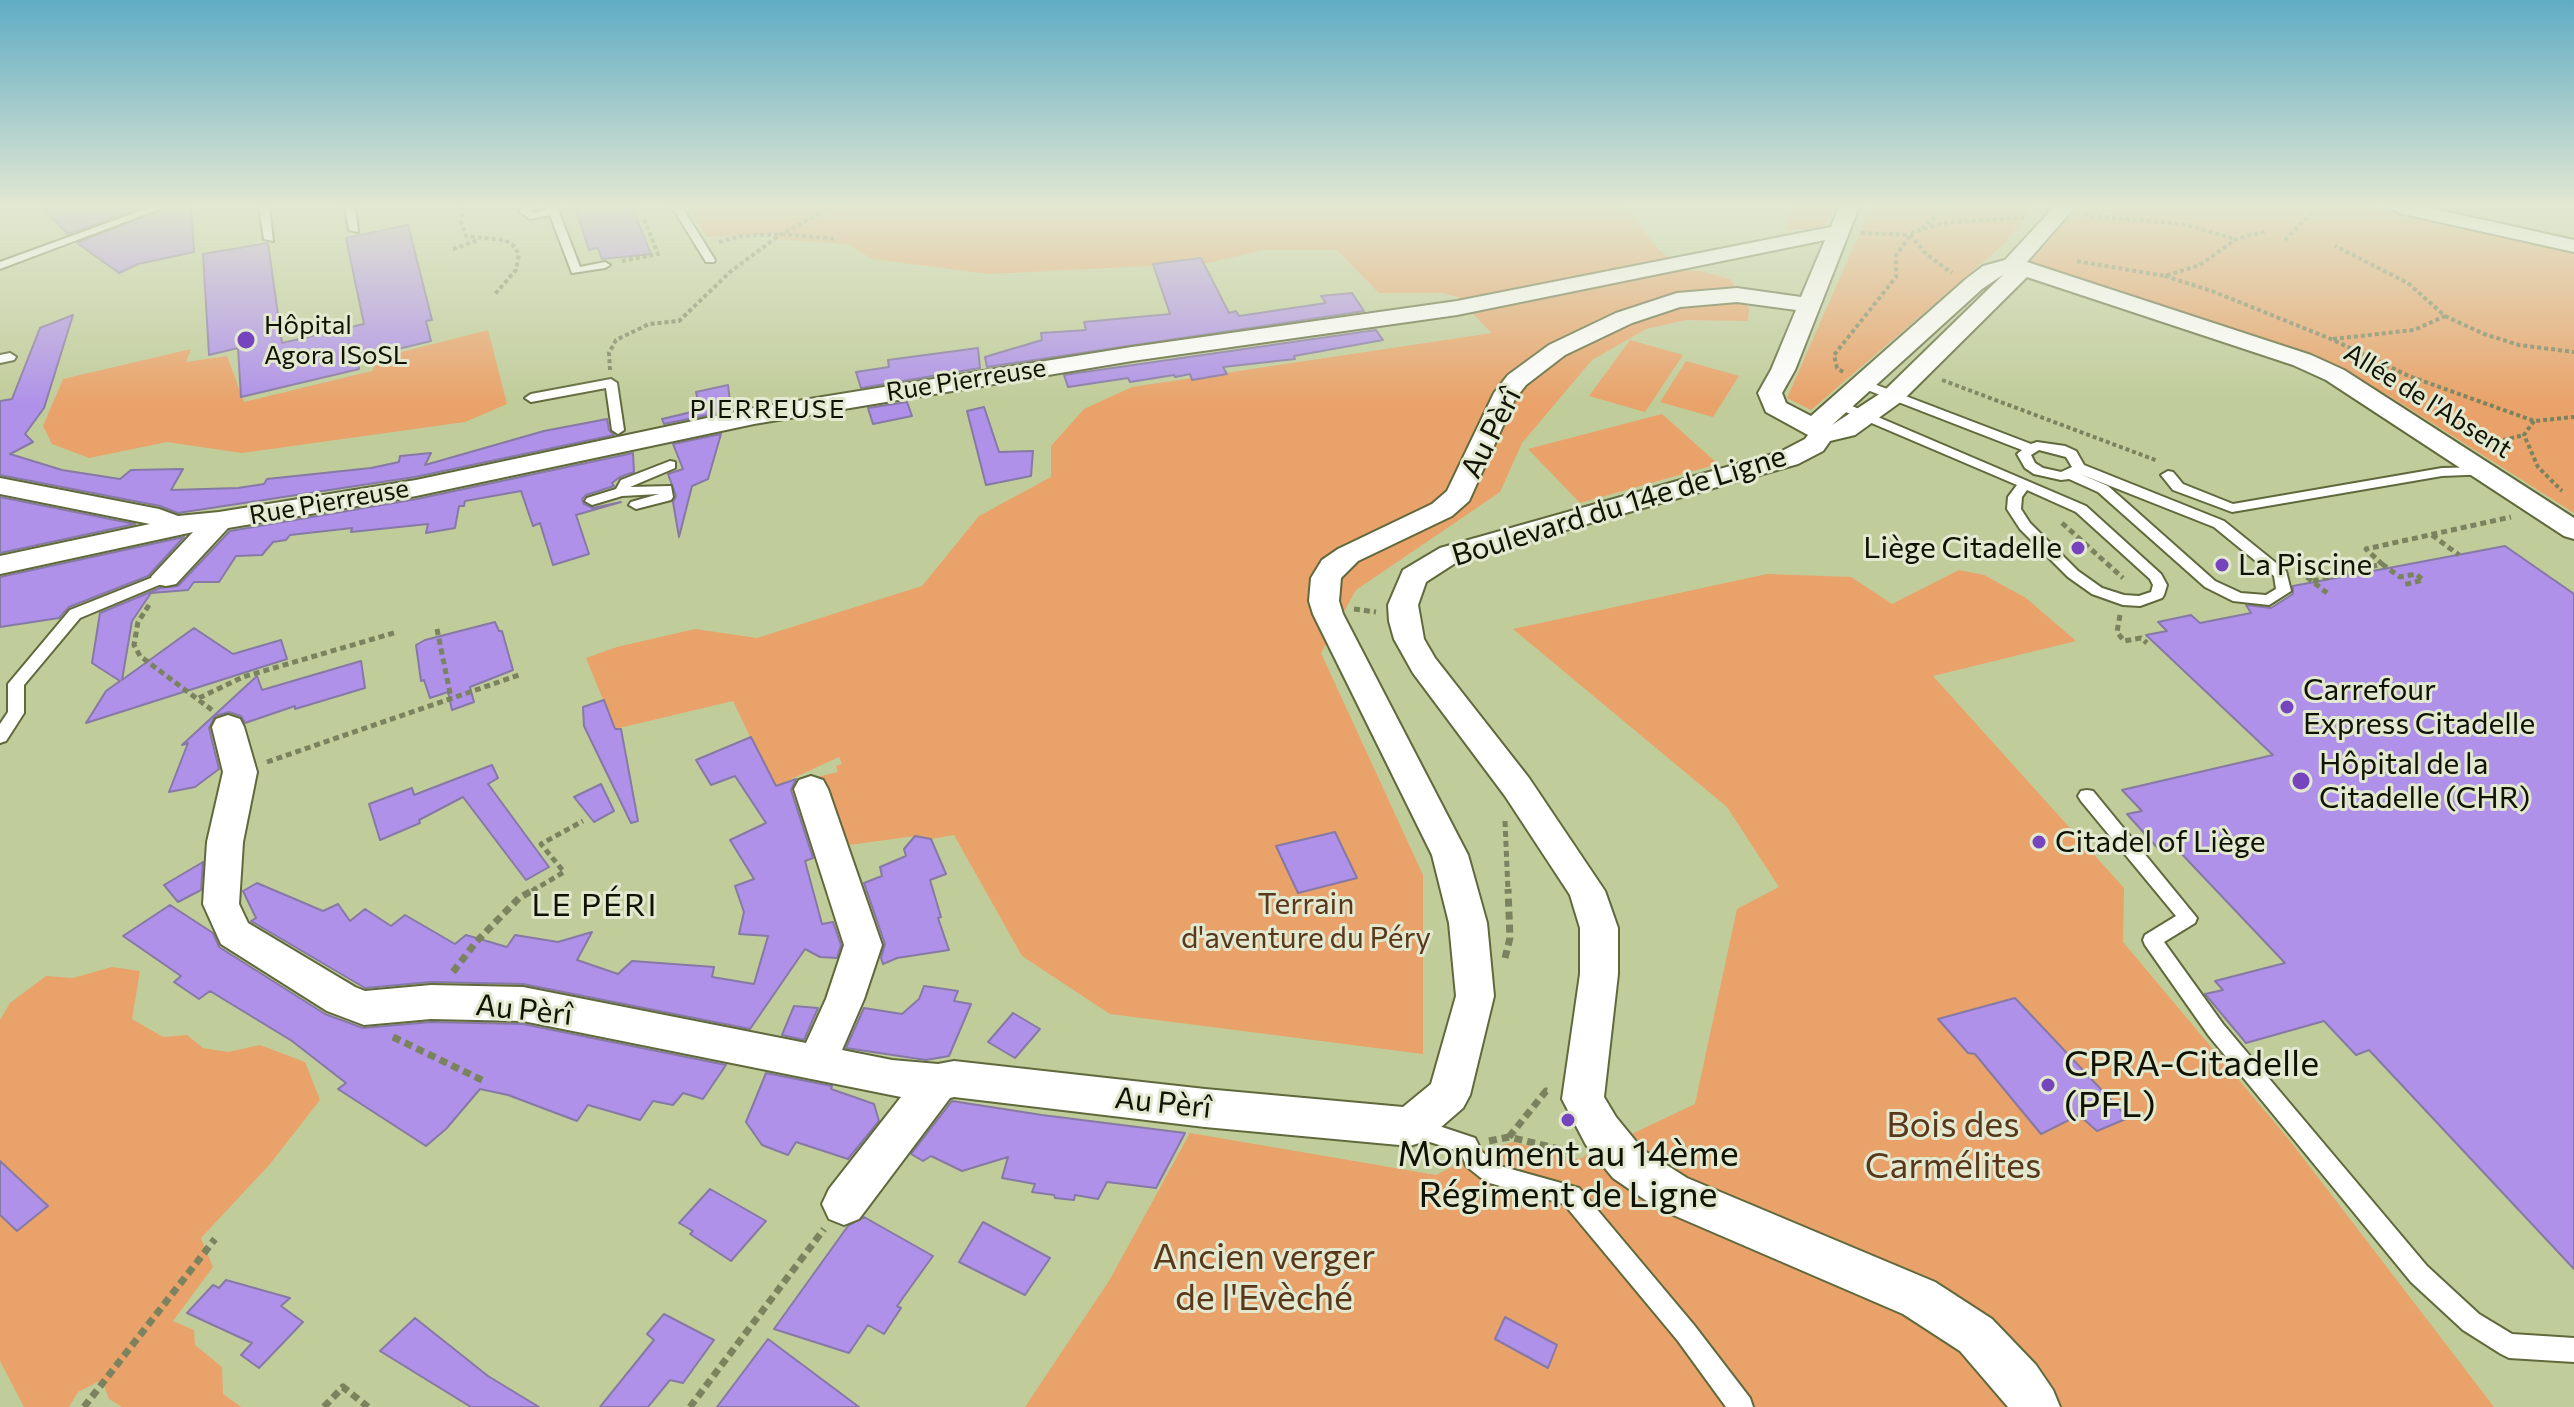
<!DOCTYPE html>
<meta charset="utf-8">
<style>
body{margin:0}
canvas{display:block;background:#c0cc9a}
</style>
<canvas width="2574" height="1407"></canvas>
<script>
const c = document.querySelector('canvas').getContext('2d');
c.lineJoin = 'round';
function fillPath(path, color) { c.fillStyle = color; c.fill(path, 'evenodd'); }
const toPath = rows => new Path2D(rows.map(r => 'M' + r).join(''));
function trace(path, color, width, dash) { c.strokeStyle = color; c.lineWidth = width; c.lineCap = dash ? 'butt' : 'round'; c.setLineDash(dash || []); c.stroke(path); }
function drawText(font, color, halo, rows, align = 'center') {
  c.font = font + ' Commissioner,sans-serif'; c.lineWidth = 6; c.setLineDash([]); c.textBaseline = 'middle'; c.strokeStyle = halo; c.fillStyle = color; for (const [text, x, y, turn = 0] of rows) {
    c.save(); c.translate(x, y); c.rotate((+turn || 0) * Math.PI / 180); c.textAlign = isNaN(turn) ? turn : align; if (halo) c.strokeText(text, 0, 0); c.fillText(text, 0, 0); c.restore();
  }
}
fillPath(toPath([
 [689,207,1626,207,1656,247,1670,259,1465,299,1443,293,1379,293,1337,250,1263,250,1208,263,989,274,872,259,847,244,772,239,780,233,707,237],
 [1790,207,1834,207,1822,228,1787,230],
 [1871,207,2032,207,2005,243,1811,410,1787,398],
 [2078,207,2373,207,2424,221,2574,251,2574,513,2388,395,2029,264],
 [1669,270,1700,271,1730,279,1749,309,1748,321,1686,320,1646,329,1592,360,1522,443,1500,492,1356,590,1321,653,1423,875,1423,1054,1110,1014,1022,956,954,835,931,839,915,836,827,848,816,781,817,777,838,772,836,766,842,764,839,757,774,787,733,701,615,729,586,658,617,647,695,629,757,638,922,586,979,516,1051,477,1051,446,1084,409,1132,387,1492,333,1471,312],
 [488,330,507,404,465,422,242,453,167,442,89,458,52,444,43,426,63,379,191,349,186,362,227,356,244,402,372,371,378,358],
 [1630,340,1683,355,1645,412,1589,396],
 [1686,361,1739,376,1713,417,1660,402],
 [1662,414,1718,464,1580,503,1528,449],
 [1959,570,1984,575,2026,598,2076,641,1933,676,2124,888,2123,942,2291,1142,2494,1407,1025,1407,1109,1281,1190,1133,1436,1175,1485,1150,1513,1142,1579,1159,1695,1104,1737,909,1779,887,1727,807,1513,629,1767,574,1851,577,1892,604],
 [112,967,140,971,132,1019,163,1037,187,1035,203,1048,228,1052,260,1045,305,1062,320,1100,270,1164,201,1238,213,1267,173,1321,194,1330,195,1345,222,1367,223,1394,241,1407,122,1407,109,1399,102,1380,78,1392,69,1407,24,1407,0,1361,0,1020,10,1003,46,976,73,978]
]), '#e9a269');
const building = toPath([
 [42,207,143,207,68,234,42,207],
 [168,207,191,207,194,252,138,264,119,273,77,243,168,207],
 [575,207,632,207,651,254,602,259,598,248,589,250,575,207],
 [408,225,432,320,426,321,431,341,357,359,359,369,241,397,238,348,209,355,203,254,268,243,282,343,364,324,346,238,408,225],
 [1201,258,1229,313,1236,311,1239,316,1326,303,1321,296,1352,293,1364,311,987,367,985,357,1042,340,1041,333,1086,330,1084,322,1170,314,1153,264,1201,258],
 [73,315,44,408,25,434,33,442,10,454,62,470,120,479,131,470,183,469,171,490,238,488,264,484,267,479,371,468,399,462,400,456,431,453,425,465,544,431,607,419,609,430,614,435,415,477,178,513,160,506,0,475,0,401,12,399,40,328,73,315],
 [1376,330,1383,340,1294,356,1295,359,1223,367,1227,374,1192,380,1190,374,1175,377,1174,375,1130,382,1128,378,1068,387,1064,375,1376,330],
 [978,348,980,368,861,388,856,372,889,367,888,360,978,348],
 [728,385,731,410,664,424,662,419,700,410,696,392,728,385],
 [907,402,912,416,873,424,868,408,907,402],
 [984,407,999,452,1033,451,1031,476,986,485,967,411,984,407],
 [721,434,708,479,692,486,679,537,673,502,676,496,668,474,683,469,673,444,721,434],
 [633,453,634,472,620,477,612,483,614,486,586,495,582,499,584,504,593,508,621,502,576,515,589,554,553,565,540,523,533,526,521,491,465,501,464,506,459,506,455,528,426,533,428,524,351,532,352,528,290,535,286,540,273,542,262,555,236,556,219,582,194,582,188,590,151,593,132,621,122,680,194,628,233,654,281,640,287,659,86,723,106,691,120,681,92,663,100,613,160,588,178,586,230,531,417,499,633,453],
 [0,497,135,524,0,553,0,497],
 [184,537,148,576,69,607,59,618,0,627,0,577,184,537],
 [2505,546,2574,594,2574,1269,2369,1050,2356,1055,2324,1021,2246,1043,2205,994,2223,990,2215,981,2285,963,2177,849,2162,853,2127,814,2142,811,2122,790,2273,755,2146,635,2167,631,2158,622,2191,615,2200,623,2251,613,2246,605,2271,608,2293,594,2293,586,2505,546],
 [495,622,499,631,502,631,513,670,470,687,474,702,452,710,448,692,430,698,424,680,421,681,416,645,425,640,495,622],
 [361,661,365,688,295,709,295,706,245,723,241,716,229,712,215,716,209,728,219,769,195,787,169,792,188,743,182,745,257,676,262,690,361,661],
 [604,700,615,729,621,729,638,821,631,823,584,726,583,707,604,700],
 [751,737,776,786,796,779,791,790,813,858,805,861,822,924,833,922,841,945,837,958,820,957,805,949,750,1029,523,984,431,982,365,988,251,921,256,918,243,891,257,883,323,911,338,904,350,921,365,909,391,926,405,915,455,944,466,935,507,947,515,935,558,942,592,932,577,960,618,974,632,961,714,967,712,977,754,984,768,936,739,934,744,912,735,886,754,879,730,840,766,823,735,776,711,785,696,760,751,737],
 [492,765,498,778,488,784,549,867,526,880,463,797,419,820,420,823,380,840,369,804,412,788,414,795,492,765],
 [601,784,614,811,594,822,574,797,601,784],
 [1335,832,1357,878,1298,893,1276,846,1335,832],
 [915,836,931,839,946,874,930,880,941,917,938,918,949,950,897,958,883,964,881,958,885,944,864,883,882,876,880,867,906,856,904,849,915,836],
 [203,862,201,890,178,902,164,885,203,862],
 [170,905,213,933,219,947,325,1014,363,1028,431,1022,523,1024,726,1065,703,1099,683,1093,673,1105,653,1101,640,1120,588,1105,577,1121,508,1095,480,1089,446,1129,426,1146,338,1089,346,1083,292,1041,210,991,199,999,174,982,181,976,123,936,170,905],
 [924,986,958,991,954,1001,971,1004,949,1056,926,1060,846,1048,864,1008,902,1014,919,999,924,986],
 [2015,998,2128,1118,2097,1131,2079,1115,2041,1134,1975,1054,1968,1053,1938,1019,2015,998],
 [794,1006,818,1008,804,1040,782,1035,794,1006],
 [1013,1013,1040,1029,1015,1058,988,1042,1013,1013],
 [766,1073,832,1086,831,1089,874,1104,879,1121,848,1159,796,1142,788,1155,762,1145,746,1122,766,1073],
 [952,1101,1042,1115,1185,1133,1156,1188,1107,1182,1098,1199,1075,1195,1074,1200,1055,1198,1054,1195,1032,1192,1035,1184,1002,1178,1008,1157,962,1171,931,1156,923,1161,911,1154,952,1101],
 [0,1161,48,1206,17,1231,0,1215,0,1161],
 [710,1189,766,1221,731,1261,690,1234,693,1231,679,1223,710,1189],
 [864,1217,933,1256,897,1306,901,1308,884,1334,868,1325,849,1353,774,1329,848,1226,864,1217],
 [983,1222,1050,1258,1025,1295,959,1262,983,1222],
 [226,1280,290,1298,281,1306,303,1322,259,1368,241,1355,252,1343,187,1313,213,1285,219,1288,226,1280],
 [664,1314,714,1340,683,1383,670,1380,648,1407,600,1407,654,1340,647,1334,664,1314],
 [1505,1317,1557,1345,1548,1368,1495,1339,1505,1317],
 [415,1318,488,1376,539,1407,471,1407,380,1351,415,1318],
 [768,1339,859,1407,717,1407,768,1339]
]);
fillPath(building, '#af91e9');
trace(building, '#8779a5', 2);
const lane = toPath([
 [151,207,165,207,0,269,0,262,151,207],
 [259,207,269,207,273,241,264,239,259,207],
 [345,207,355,207,358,232,349,230,345,207],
 [523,207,533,207,531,211,535,213,548,209,547,207,557,207,580,267,605,262,610,265,605,268,572,273,550,215,530,219,520,212,523,207],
 [672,207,682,207,715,260,714,262,706,262,672,207],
 [10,353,16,357,14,360,0,363,0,355,10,353],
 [611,379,617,383,624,430,618,434,612,430,606,388,531,402,525,398,531,394,611,379],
 [1861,379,2031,444,2037,442,2065,446,2076,451,2084,465,2224,521,2286,571,2291,591,2269,605,2233,601,2205,587,2098,492,2069,479,2061,480,2034,474,2025,468,2017,454,2022,450,1857,386,1855,383,1861,379],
 [2039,450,2066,457,2072,467,2061,472,2043,468,2035,463,2031,455,2039,450],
 [2080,474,2214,527,2274,576,2276,589,2266,595,2241,593,2215,581,2108,486,2080,474],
 [1838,400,2086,506,2161,574,2167,585,2164,595,2162,598,2140,606,2123,605,2092,594,2068,577,2020,529,2007,509,2008,497,2017,485,1834,407,1834,401,1838,400],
 [2027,490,2076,512,2150,579,2153,585,2151,592,2139,596,2124,595,2102,588,2078,571,2030,523,2021,509,2022,497,2027,490],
 [670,461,675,462,675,468,630,487,671,486,673,497,671,500,636,509,629,505,631,502,659,494,622,496,592,505,585,501,587,498,616,489,621,480,670,461],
 [2485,467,2492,471,2490,474,2442,476,2232,512,2173,490,2161,475,2168,471,2173,472,2183,484,2233,504,2442,468,2485,467],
 [166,572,173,577,171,580,80,618,24,685,24,713,6,741,0,743,0,724,8,712,8,684,70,610,166,572],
 [2087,790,2093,791,2197,918,2195,923,2164,942,2223,1024,2427,1266,2479,1314,2512,1334,2574,1338,2574,1362,2509,1358,2501,1354,2463,1330,2411,1282,2209,1036,2145,945,2143,940,2145,935,2176,916,2081,801,2078,796,2081,791,2087,790],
 [1412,1117,1475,1138,1482,1152,1500,1166,1579,1188,1694,1325,1750,1398,1753,1407,1726,1407,1678,1341,1564,1204,1486,1182,1466,1166,1461,1152,1405,1134,1402,1127,1405,1120,1412,1117]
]);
const street = toPath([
 [1839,207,1859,207,1795,370,1782,393,1786,403,1811,416,1966,279,1983,266,2005,260,2054,207,2075,207,2027,262,2311,355,2344,370,2574,518,2574,539,2564,536,2326,380,2293,365,2027,277,1902,401,1855,435,1830,441,1823,451,1798,464,1460,560,1426,582,1418,605,1424,639,1435,658,1529,778,1605,891,1618,928,1618,974,1604,1097,1616,1117,1643,1150,1687,1178,1935,1282,1992,1319,2036,1365,2053,1390,2060,1407,2008,1407,1960,1351,1903,1314,1657,1208,1613,1178,1586,1145,1562,1099,1580,974,1580,928,1570,895,1505,796,1413,673,1394,639,1389,621,1388,605,1403,570,1440,548,1780,452,1805,439,1808,435,1766,412,1758,393,1771,370,1796,310,1737,302,1680,307,1632,323,1565,355,1526,385,1515,399,1469,501,1452,516,1358,561,1341,578,1339,601,1343,614,1468,855,1487,923,1494,996,1470,1095,1463,1108,1425,1141,1410,1146,1205,1127,954,1097,950,1098,859,1219,844,1225,829,1219,822,1204,829,1189,901,1097,523,1021,431,1019,364,1025,327,1011,221,944,203,904,207,842,223,772,212,727,216,719,228,715,240,719,244,727,257,772,243,842,239,904,248,923,355,987,365,991,431,985,523,987,806,1043,826,999,844,945,794,789,799,780,811,776,823,780,828,789,882,945,864,999,842,1050,892,1060,938,1064,954,1061,1205,1089,1403,1107,1431,1084,1456,996,1449,923,1432,855,1313,614,1309,601,1311,578,1322,560,1338,549,1432,504,1447,491,1494,393,1508,375,1549,345,1616,313,1677,293,1737,288,1801,297,1825,240,1457,315,1132,361,754,424,416,496,228,528,176,584,166,586,156,584,151,577,193,532,0,574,0,556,150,524,0,494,0,478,159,509,178,516,219,512,416,480,754,408,1132,347,1457,301,1831,227,1839,207],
 [2004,274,1884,391,1832,425,1982,289,2004,274],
 [2389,207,2426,207,2574,240,2574,252,2399,213,2389,207]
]);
trace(lane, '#60693c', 4);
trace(street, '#60693c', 4);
trace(toPath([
 [464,207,461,222,466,236,504,240,512,244,519,254,516,270,495,294],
 [2084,215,2182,224,2236,239],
 [1922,229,1946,207],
 [1861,233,1911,235,1926,254,1952,273],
 [2285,240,2317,207],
 [719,242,741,236,781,234,837,239],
 [453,249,478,240],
 [622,261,658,254,643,217],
 [2077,261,2165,276,2200,265,2236,239,2266,231],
 [2165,276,2212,291,2331,339,2409,376,2534,421,2574,417],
 [2445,316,2484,334,2519,345,2574,352],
 [2333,339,2414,330,2445,316,2408,283,2335,246],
 [610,370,609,353,616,340,649,324,679,321,730,272,781,234,833,207],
 [1843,372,1837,368,1834,355,1896,277,1896,255,1913,232,1943,223,2026,217],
 [1942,380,2158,461],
 [2534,421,2524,435,2538,467,2562,491],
 [2483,445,2524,435]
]), '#7a835e', 4, [4, 3]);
trace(toPath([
 [2062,523,2123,578],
 [2432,535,2459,555],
 [2382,564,2400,577,2416,574,2423,580,2403,585],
 [2299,571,2327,593],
 [2313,581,2382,564,2366,549,2511,517],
 [149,605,138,622,134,645,140,656,212,710],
 [1354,609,1376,612],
 [2120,615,2117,632,2124,641,2141,638,2147,643],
 [437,629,451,698],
 [199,698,243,677,397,632],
 [267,762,522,674],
 [1505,821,1508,891],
 [532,891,564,872,541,844,583,821]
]), '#7a835e', 5, [6, 4]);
trace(toPath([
 [1505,958,1510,938,1508,889],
 [453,972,476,942,519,898,535,889],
 [393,1037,486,1082],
 [1509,1137,1546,1091,1550,1092],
 [1489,1141,1509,1137,1576,1153],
 [84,1407,215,1239],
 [324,1407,343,1387,368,1407],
 [690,1407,824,1229]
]), '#7a835e', 7, [8, 5]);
fillPath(lane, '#fff');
fillPath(street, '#fff');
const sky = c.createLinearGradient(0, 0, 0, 404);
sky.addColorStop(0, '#5facc4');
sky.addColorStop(0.51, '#e3e8d2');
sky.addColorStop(1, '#e3e8d200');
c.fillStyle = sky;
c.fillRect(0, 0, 2574, 404);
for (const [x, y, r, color] of [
 [246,340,10,"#7645bd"],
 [2078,548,8,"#7645bd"],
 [2222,565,8,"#7645bd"],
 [2287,707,8,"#7645bd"],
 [2301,781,10,"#7645bd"],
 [2039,842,8,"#7645bd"],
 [2048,1085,8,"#7645bd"],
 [1568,1120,8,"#7645bd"]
]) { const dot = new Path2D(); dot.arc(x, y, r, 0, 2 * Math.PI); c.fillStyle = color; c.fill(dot); trace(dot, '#e3e9d0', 3); }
drawText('26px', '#101303', '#e3e9d0', [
 ["Hôpital",264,325],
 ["Agora ISoSL",264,355]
], 'left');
drawText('26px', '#101303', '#e3e9d0', [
 ["Rue Pierreuse",966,380,-9],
 ["Allée de l'Absent",2428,401,32],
 ["Rue Pierreuse",329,502,-10]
]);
c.letterSpacing = '2px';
drawText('26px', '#101303', '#e3e9d0', [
 ["PIERREUSE",768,409]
]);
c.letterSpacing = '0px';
drawText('30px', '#101303', '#e3e9d0', [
 ["Au Pèrî",1491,433,-63],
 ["Boulevard du 14e de Ligne",1619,506,-17],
 ["Au Pèrî",524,1010,6],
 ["Au Pèrî",1163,1103,6]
]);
drawText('30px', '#101303', '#e3e9d0', [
 ["Liège Citadelle",2062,548,"right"],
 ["La Piscine",2238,565],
 ["Carrefour",2303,690],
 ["Express Citadelle",2303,724],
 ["Hôpital de la",2319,764],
 ["Citadelle (CHR)",2319,798],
 ["Citadel of Liège",2055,842]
], 'left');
drawText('30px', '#58371b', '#e3e9d0', [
 ["Terrain",1306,904],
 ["d'aventure du Péry",1306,938]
]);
c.letterSpacing = '2px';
drawText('32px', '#101303', '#e3e9d0', [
 ["LE PÉRI",595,905]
]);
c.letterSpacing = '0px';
drawText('36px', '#101303', '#e3e9d0', [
 ["CPRA-Citadelle",2064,1064],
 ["(PFL)",2064,1105],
 ["Monument au 14ème",1568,1154,"center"],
 ["Régiment de Ligne",1568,1195,"center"]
], 'left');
drawText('36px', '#58371b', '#e3e9d0', [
 ["Bois des",1953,1125],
 ["Carmélites",1953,1166],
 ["Ancien verger",1264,1257],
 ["de l'Evèché",1264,1298]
]);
</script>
